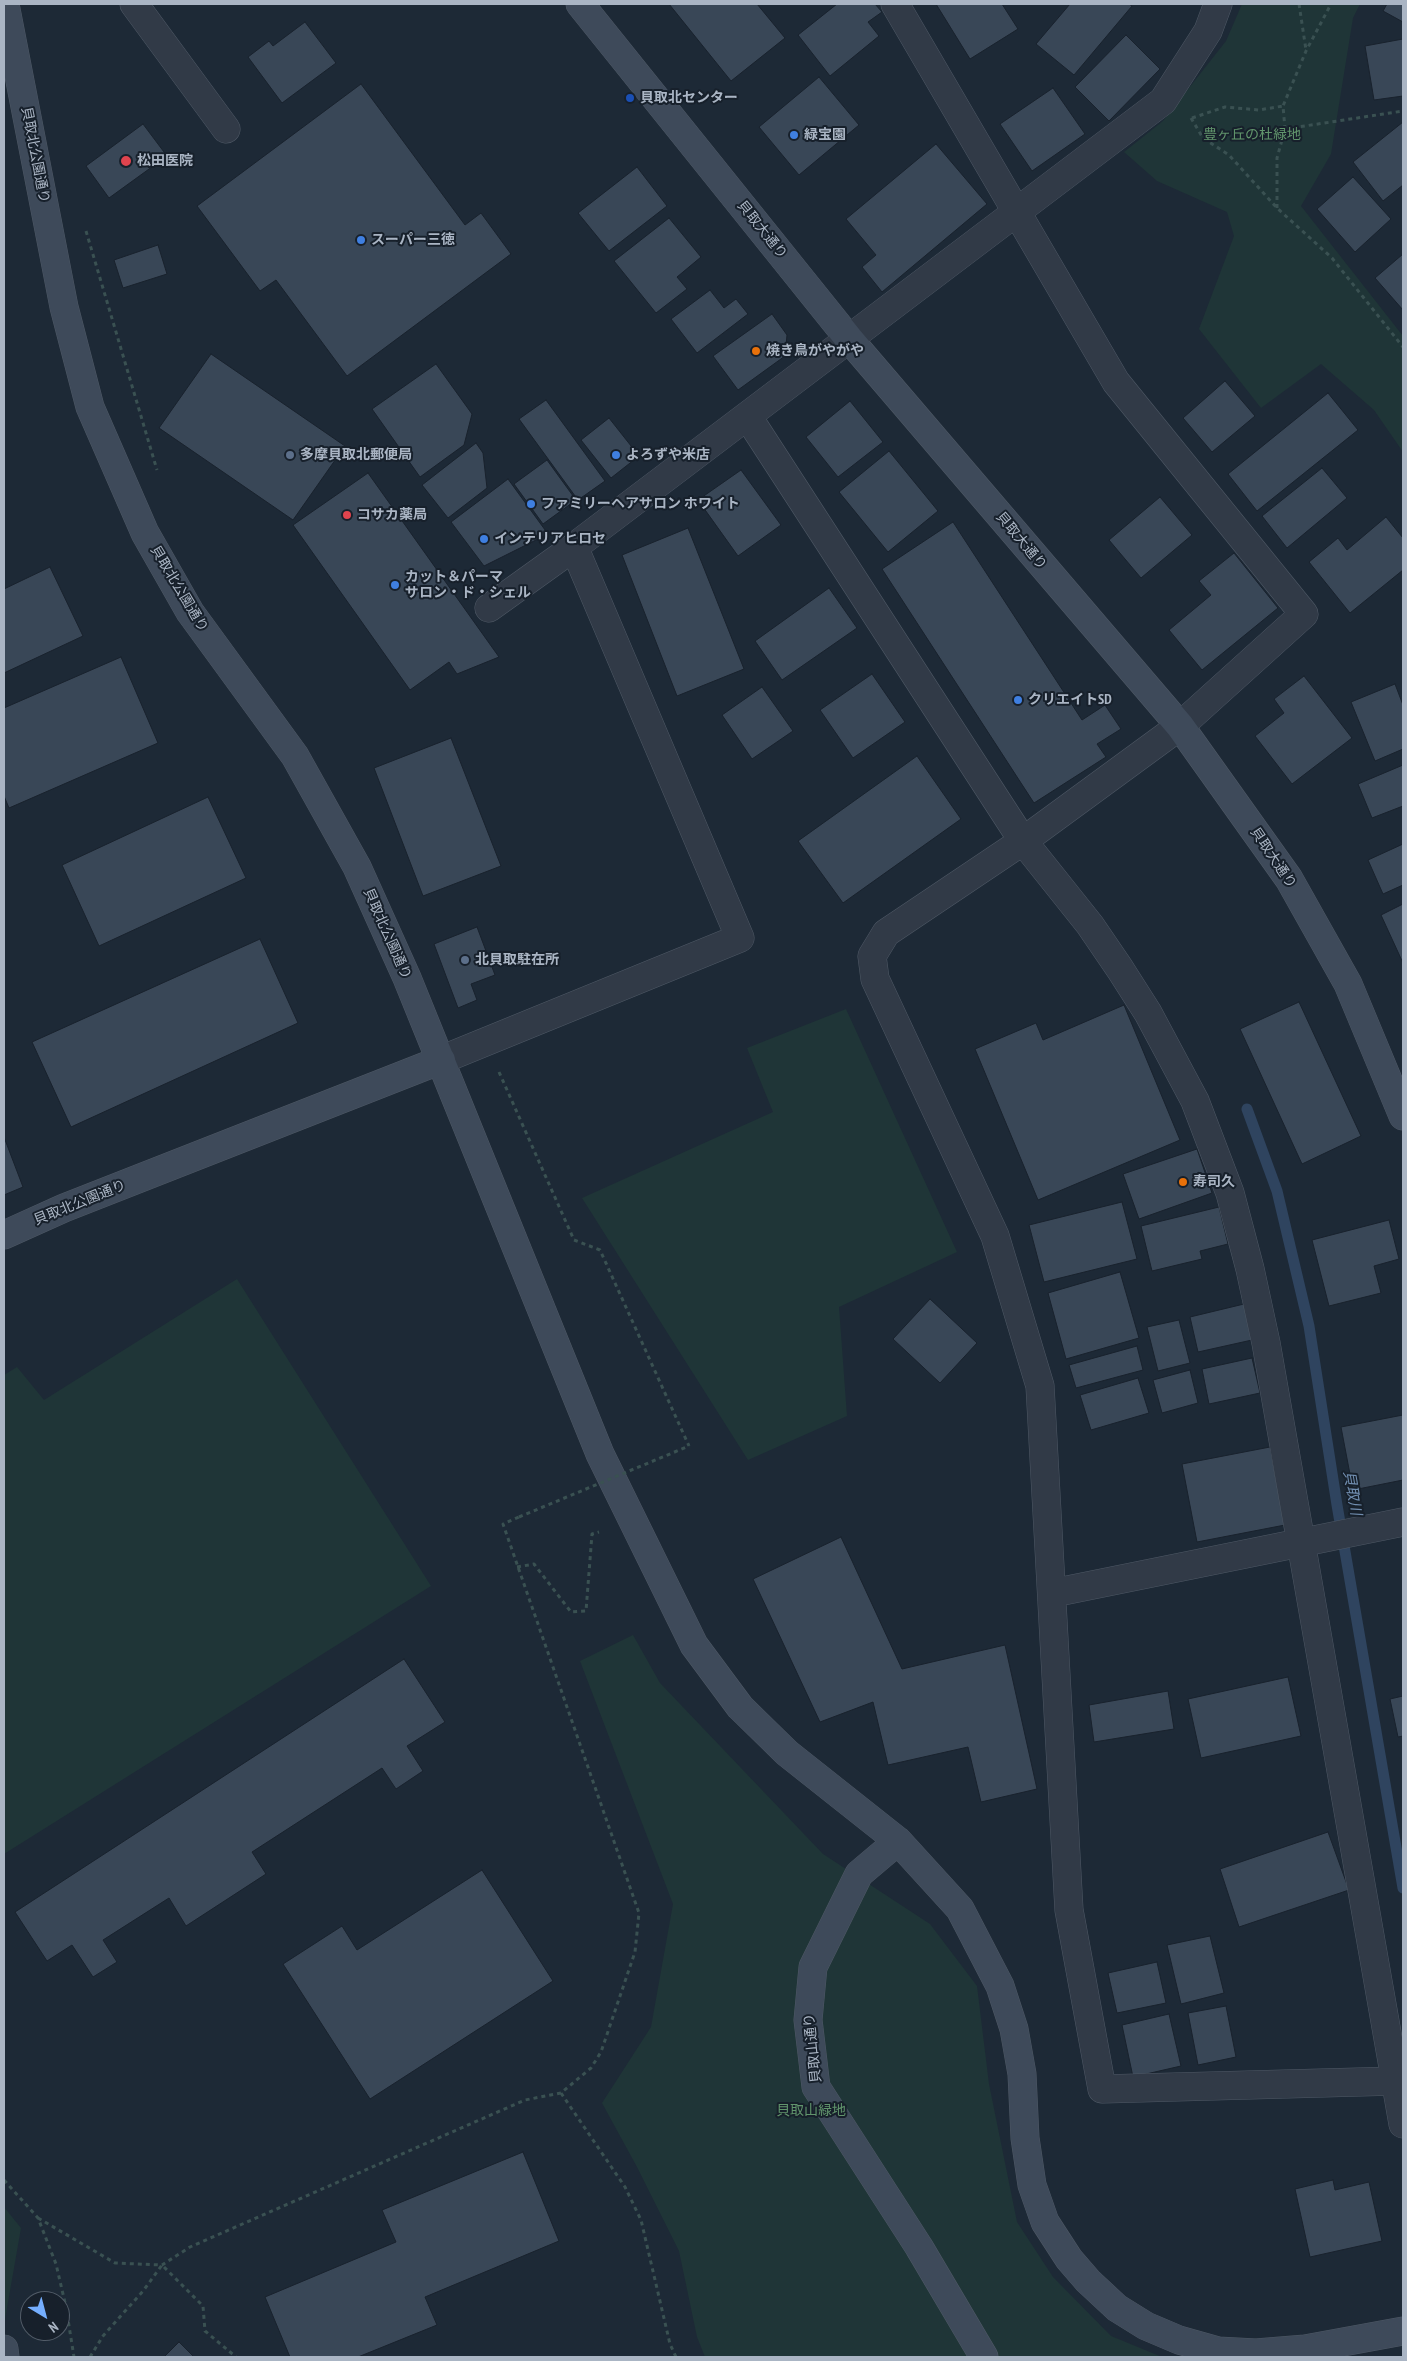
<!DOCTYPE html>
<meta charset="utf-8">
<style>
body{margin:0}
#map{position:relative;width:1407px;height:2361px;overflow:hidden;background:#1d2936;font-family:"PT Sans Narrow",sans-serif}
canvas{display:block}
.frame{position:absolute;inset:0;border:5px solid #aab5c4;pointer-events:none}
.north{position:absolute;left:20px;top:2291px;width:50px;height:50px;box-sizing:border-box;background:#17202b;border:1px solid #525c68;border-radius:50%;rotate:143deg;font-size:14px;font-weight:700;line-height:20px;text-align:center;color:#aab5c4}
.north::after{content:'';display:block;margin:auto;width:18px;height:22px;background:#75aefe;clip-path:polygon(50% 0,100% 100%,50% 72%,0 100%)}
</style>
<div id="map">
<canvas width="1407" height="2361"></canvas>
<div class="frame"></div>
<div class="north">N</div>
</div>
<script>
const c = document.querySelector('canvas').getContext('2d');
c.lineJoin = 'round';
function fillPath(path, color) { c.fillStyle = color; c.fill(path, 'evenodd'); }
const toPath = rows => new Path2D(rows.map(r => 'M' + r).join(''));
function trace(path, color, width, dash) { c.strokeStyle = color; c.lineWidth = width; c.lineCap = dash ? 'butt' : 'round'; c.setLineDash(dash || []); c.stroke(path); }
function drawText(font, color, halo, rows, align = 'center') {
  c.font = font + ' "PT Sans Narrow","Noto Sans JP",sans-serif'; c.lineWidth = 4; c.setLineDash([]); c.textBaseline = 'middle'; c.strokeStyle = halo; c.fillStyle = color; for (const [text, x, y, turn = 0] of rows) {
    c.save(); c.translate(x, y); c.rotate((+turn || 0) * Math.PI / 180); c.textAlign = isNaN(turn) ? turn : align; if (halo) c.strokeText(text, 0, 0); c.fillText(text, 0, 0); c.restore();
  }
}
fillPath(toPath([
 [1242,4,1360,4,1353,18,1331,154,1301,206,1403,336,1403,452,1374,410,1321,364,1261,408,1199,329,1234,236,1227,212,1157,181,1124,152,1163,121,1226,41],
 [846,1009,957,1252,839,1307,847,1416,748,1460,582,1198,773,1112,747,1048],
 [237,1279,431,1586,4,1854,4,1375,17,1367,44,1400],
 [633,1635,660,1683,823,1854,930,1924,977,1986,989,2084,1017,2222,1053,2277,1111,2336,1162,2357,705,2357,697,2337,679,2251,637,2167,602,2103,651,2027,673,1904,580,1661],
 [4,2207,21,2228,4,2325]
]), '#1f3537');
trace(toPath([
 [1247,1109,1277,1191,1309,1326,1337,1505,1403,1888]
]), '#2f445f', 11);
const building = toPath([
 [669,4,757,4,785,38,731,81,669,4],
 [837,4,875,4,882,12,868,22,879,36,830,76,798,35,837,4],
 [936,4,1002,4,1018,29,970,59,936,4],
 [1070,4,1129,4,1132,6,1074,75,1036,44,1070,4],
 [1387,4,1403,4,1403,22,1383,11,1387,4],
 [305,22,336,63,282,103,248,57,269,41,273,46,305,22],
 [1126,35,1160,69,1109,121,1075,87,1126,35],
 [1403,39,1403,96,1374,100,1365,46,1403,39],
 [819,77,859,125,799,175,759,127,819,77],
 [361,84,465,225,481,213,511,254,347,376,276,280,260,291,197,206,361,84],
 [1053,88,1085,134,1032,171,1000,124,1053,88],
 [1403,122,1403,185,1383,201,1353,162,1403,122],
 [143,124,167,156,109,198,86,166,143,124],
 [936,144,987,204,882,292,862,267,876,255,846,219,936,144],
 [637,167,667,206,609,251,578,213,637,167],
 [1353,177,1391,219,1355,252,1317,209,1353,177],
 [669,218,701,257,677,277,687,289,656,313,614,261,669,218],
 [158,245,167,274,123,288,114,260,158,245],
 [1403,254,1403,310,1375,278,1403,254],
 [710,290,724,308,736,299,748,314,697,353,671,319,710,290],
 [772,314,787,335,785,356,738,390,713,356,772,314],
 [211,354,345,446,293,520,159,428,211,354],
 [436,364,472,414,464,445,420,477,372,409,436,364],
 [1225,381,1255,416,1212,452,1183,418,1225,381],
 [1328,393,1358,430,1257,511,1228,474,1328,393],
 [546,400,605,481,578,500,519,419,546,400],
 [850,401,883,442,838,477,806,437,850,401],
 [609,418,639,456,611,478,581,440,609,418],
 [476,443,483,453,487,488,448,518,422,485,476,443],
 [889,451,938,511,888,552,839,492,889,451],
 [547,460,576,500,543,524,514,484,547,460],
 [1322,468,1347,498,1287,548,1262,516,1322,468],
 [741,470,781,525,738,556,698,500,741,470],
 [368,473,499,657,457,674,449,662,410,690,293,525,368,473],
 [508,479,548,534,484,566,451,522,508,479],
 [1160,497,1192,535,1141,578,1109,540,1160,497],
 [1386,517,1403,538,1403,570,1350,613,1309,562,1338,538,1347,550,1386,517],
 [953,522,1082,720,1105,705,1121,729,1097,744,1106,757,1034,803,882,569,953,522],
 [688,528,744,669,677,696,622,555,688,528],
 [1234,553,1278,608,1202,670,1169,630,1211,595,1199,581,1234,553],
 [50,567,83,636,4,673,4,589,50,567],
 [829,588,857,628,782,680,755,641,829,588],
 [121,657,158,743,9,808,4,796,4,708,121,657],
 [872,674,905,722,853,758,820,710,872,674],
 [1304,676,1352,738,1292,784,1255,736,1284,713,1274,699,1304,676],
 [1395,684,1403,705,1403,749,1375,761,1351,702,1395,684],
 [762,687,793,731,752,759,722,715,762,687],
 [451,738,501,866,423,896,374,768,451,738],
 [917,756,961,819,843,903,798,841,917,756],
 [1403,765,1403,806,1372,818,1358,784,1403,765],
 [208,797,246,878,99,946,62,865,208,797],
 [1403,844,1403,885,1383,894,1368,860,1403,844],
 [1403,904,1403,963,1381,915,1403,904],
 [477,927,495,975,471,984,477,1000,458,1008,434,944,477,927],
 [260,939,298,1023,71,1127,32,1042,260,939],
 [1299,1002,1361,1136,1302,1164,1240,1029,1299,1002],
 [1124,1005,1180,1140,1038,1200,975,1049,1036,1023,1043,1040,1124,1005],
 [4,1137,23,1187,4,1195,4,1137],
 [1197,1149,1212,1193,1139,1219,1123,1174,1197,1149],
 [1122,1202,1137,1259,1044,1282,1029,1225,1122,1202],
 [1219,1207,1228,1244,1200,1251,1202,1259,1152,1271,1141,1226,1219,1207],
 [1389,1220,1399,1259,1374,1266,1381,1293,1329,1306,1312,1240,1389,1220],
 [1120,1272,1139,1338,1066,1359,1048,1293,1120,1272],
 [930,1299,977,1343,940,1383,893,1339,930,1299],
 [1244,1304,1252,1340,1198,1352,1190,1317,1244,1304],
 [1179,1320,1190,1363,1158,1371,1147,1327,1179,1320],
 [1137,1346,1143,1370,1076,1388,1069,1365,1137,1346],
 [1252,1358,1260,1393,1209,1404,1202,1369,1252,1358],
 [1190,1370,1198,1403,1162,1413,1153,1380,1190,1370],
 [1138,1378,1149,1413,1091,1430,1080,1395,1138,1378],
 [1403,1415,1403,1480,1353,1490,1341,1427,1403,1415],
 [1270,1447,1285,1525,1197,1542,1182,1464,1270,1447],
 [841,1537,902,1669,1005,1645,1037,1789,981,1802,968,1747,888,1765,873,1702,820,1722,753,1579,841,1537],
 [404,1659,445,1722,407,1746,423,1771,396,1789,382,1768,252,1852,266,1874,186,1926,169,1898,103,1940,117,1962,93,1977,72,1945,47,1961,15,1912,404,1659],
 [1288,1677,1301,1736,1201,1758,1188,1699,1288,1677],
 [1168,1691,1174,1729,1094,1742,1089,1705,1168,1691],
 [1403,1696,1403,1736,1398,1737,1390,1699,1403,1696],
 [1328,1832,1349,1890,1239,1927,1220,1869,1328,1832],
 [482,1870,553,1981,370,2099,283,1964,342,1926,357,1950,482,1870],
 [1210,1936,1224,1993,1181,2004,1167,1945,1210,1936],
 [1157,1962,1166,2003,1117,2013,1108,1973,1157,1962],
 [1226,2006,1236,2057,1198,2065,1188,2013,1226,2006],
 [1169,2014,1181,2066,1133,2077,1122,2025,1169,2014],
 [523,2152,559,2241,425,2297,437,2325,358,2357,290,2357,265,2297,396,2242,382,2210,523,2152],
 [1333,2180,1335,2190,1369,2182,1382,2241,1310,2257,1295,2189,1333,2180],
 [179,2342,194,2357,164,2357,179,2342]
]);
fillPath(building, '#394757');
trace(building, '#19222d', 1);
const street = toPath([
 [134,4,226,129],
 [895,4,1116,382,1304,614,1180,726,1023,841,886,933,872,956,875,979,995,1236,1040,1386,1069,1910,1102,2089,1396,2081],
 [748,417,1023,841,1090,925,1120,969,1148,1013,1195,1101,1230,1193,1250,1269,1266,1343,1403,2124],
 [489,608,574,547],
 [441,1060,740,938,574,547,1163,101,1208,31,1218,4],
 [1053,1593,1403,1522]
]);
const secondary = toPath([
 [5,4,64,307,90,407,145,533,190,612,295,756,357,867,407,978,600,1454,694,1645,740,1707,787,1753,898,1841,960,1909,1000,1986,1014,2029,1022,2074,1025,2138,1032,2185,1045,2222,1069,2259,1088,2281,1117,2308,1146,2326,1179,2340,1218,2351,1256,2353,1305,2349,1403,2331],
 [580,4,849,339,1180,726,1289,879,1348,984,1403,1116],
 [4,1235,64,1208,441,1060],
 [898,1841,859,1874,813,1967,808,2020,816,2087,919,2247,984,2357],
 [4,2349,5,2357]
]);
trace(street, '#4e5865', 29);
trace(secondary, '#4e5865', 29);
trace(toPath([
 [1299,4,1306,50],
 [1191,118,1203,138,1229,155,1277,208,1332,258,1403,347],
 [1192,118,1225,107,1259,110,1283,106],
 [1285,129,1403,111],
 [1277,208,1277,158,1285,129,1283,106,1306,51,1331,4],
 [86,231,157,470],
 [499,1072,574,1240,600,1250,689,1446],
 [517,1567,534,1564,571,1612,586,1611,592,1534,599,1532],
 [561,2093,625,2187,641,2220,670,2344,676,2357],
 [4,2180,38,2218,56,2264,66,2307,74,2357],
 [38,2218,115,2263,162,2265,190,2247,525,2100,561,2093,591,2068,601,2052,635,1952,639,1913,503,1524,519,1517],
 [90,2357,103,2336,143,2291,162,2265,203,2306,205,2331,236,2357]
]), '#3a5152', 3, [4, 4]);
trace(street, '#313a47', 28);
trace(secondary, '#3e4a5a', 28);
trace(toPath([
 [519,1517,689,1446]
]), '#3a5152', 3, [4, 4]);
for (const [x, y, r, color] of [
 [630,98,5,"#1a4fb4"],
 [794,135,5,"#3f7fe0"],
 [126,161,6,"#e0444e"],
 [361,240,5,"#3f7fe0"],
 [756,351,5,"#e8710a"],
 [290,455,5,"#5c6f8a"],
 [616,455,5,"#3f7fe0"],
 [531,504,5,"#3f7fe0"],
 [347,515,5,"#e0444e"],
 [484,539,5,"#3f7fe0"],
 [395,585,5,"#3f7fe0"],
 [1018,700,5,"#3f7fe0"],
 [465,960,5,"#5c6f8a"],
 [1183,1182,5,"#e8710a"]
]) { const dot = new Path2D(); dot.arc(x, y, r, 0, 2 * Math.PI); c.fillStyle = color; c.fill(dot); trace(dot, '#17202b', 2); }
drawText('bold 14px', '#aab5c4', '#17202b', [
 ["貝取北センター",640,98],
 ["緑宝園",804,135],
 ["松田医院",137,161],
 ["スーパー三徳",371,240],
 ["焼き鳥がやがや",766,351],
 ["多摩貝取北郵便局",300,455],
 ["よろずや米店",626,455],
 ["ファミリーヘアサロン ホワイト",541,504],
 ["コサカ薬局",357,515],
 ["インテリアヒロセ",494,539],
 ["カット＆パーマ",405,577],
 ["サロン・ド・シェル",405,593],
 ["クリエイトSD",1028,700],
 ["北貝取駐在所",475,960],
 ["寿司久",1193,1182]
], 'left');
drawText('14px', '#61956c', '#17202b', [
 ["豊ヶ丘の杜緑地",1252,135],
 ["貝取山緑地",811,2111]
]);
drawText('14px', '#aab5c4', '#17202b', [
 ["貝取北公園通り",35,155,79],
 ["貝取大通り",762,230,51],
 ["貝取大通り",1021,541,50],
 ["貝取北公園通り",179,589,59],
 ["貝取大通り",1273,858,56],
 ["貝取北公園通り",387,934,66],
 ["貝取北公園通り",80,1203,-22],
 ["貝取山通り",813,2048,-96]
]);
drawText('italic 15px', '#708daf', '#17202b', [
 ["貝取川",1352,1493,80]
]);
</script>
